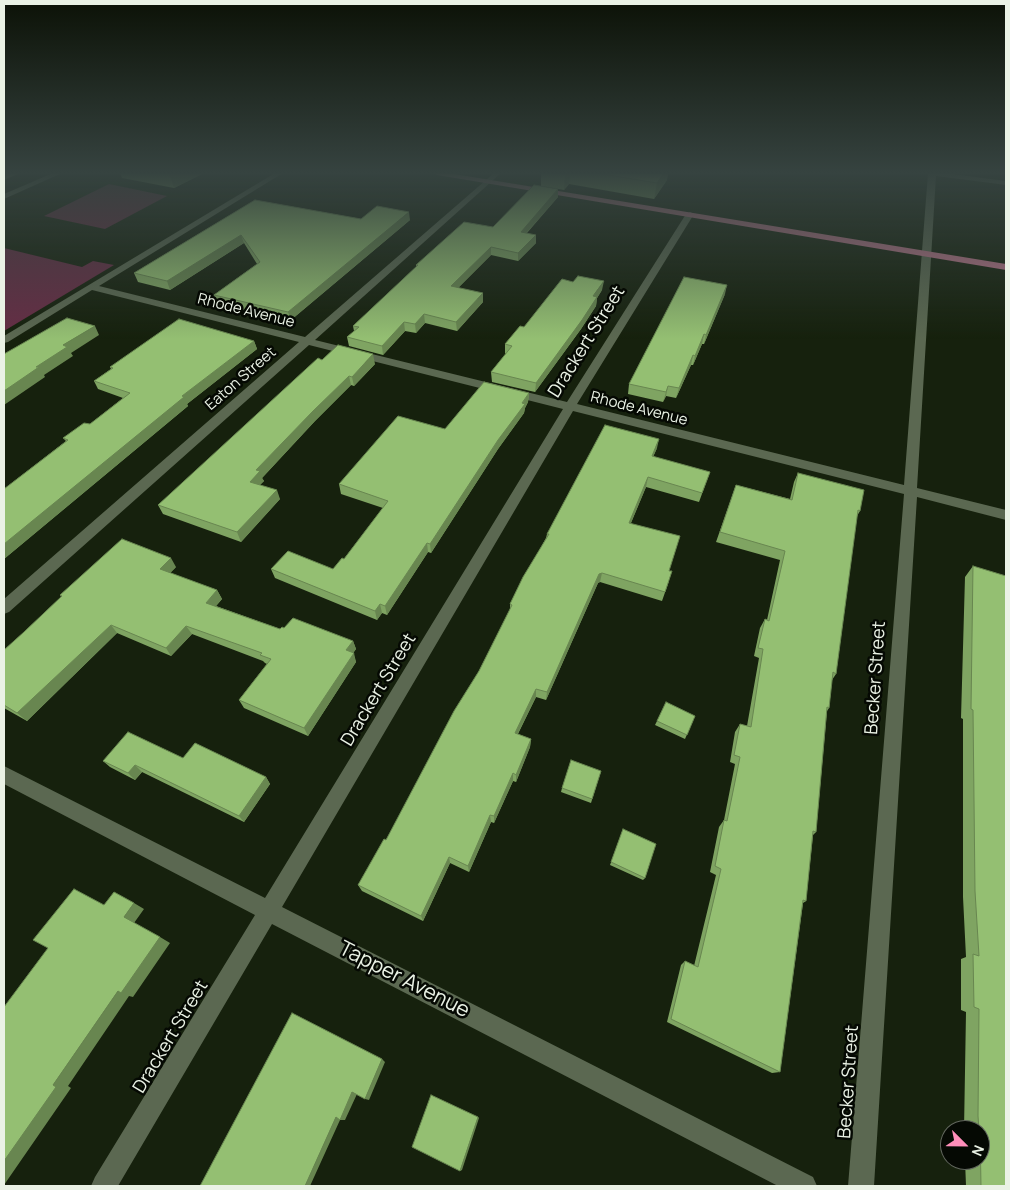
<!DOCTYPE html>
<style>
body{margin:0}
#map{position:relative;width:1010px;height:1190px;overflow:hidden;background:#16210d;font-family:Manrope,sans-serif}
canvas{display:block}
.frame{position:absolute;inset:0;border:5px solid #eaf2e5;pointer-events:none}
.north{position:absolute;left:940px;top:1120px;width:50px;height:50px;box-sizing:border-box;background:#050903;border:1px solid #61665d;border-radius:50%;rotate:113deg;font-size:14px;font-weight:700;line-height:20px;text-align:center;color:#eaf2e5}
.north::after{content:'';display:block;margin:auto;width:18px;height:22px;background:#ff8eba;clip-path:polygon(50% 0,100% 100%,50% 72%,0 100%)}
</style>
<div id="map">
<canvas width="1010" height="1190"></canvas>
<div class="frame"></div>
<div class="north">N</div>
</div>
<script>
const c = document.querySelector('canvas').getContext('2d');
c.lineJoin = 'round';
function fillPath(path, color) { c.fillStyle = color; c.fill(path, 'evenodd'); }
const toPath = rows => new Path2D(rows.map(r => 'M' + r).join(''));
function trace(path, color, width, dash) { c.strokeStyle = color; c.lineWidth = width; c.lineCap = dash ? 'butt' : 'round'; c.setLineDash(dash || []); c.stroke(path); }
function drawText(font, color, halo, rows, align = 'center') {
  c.font = font + ' Manrope,sans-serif'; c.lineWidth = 5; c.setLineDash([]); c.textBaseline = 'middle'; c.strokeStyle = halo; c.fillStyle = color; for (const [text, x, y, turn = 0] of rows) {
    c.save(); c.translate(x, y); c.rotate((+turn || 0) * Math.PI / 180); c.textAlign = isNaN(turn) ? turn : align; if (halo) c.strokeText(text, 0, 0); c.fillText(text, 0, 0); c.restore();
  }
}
fillPath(toPath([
 [109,184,167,196,105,229,44,216],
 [4,248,82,267,93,261,114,265,4,331]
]), '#662d45');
fillPath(toPath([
 [275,173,283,173,99,286,305,337,494,173,501,173,315,340,567,402,686,214,690,212,694,214,577,404,904,485,928,173,945,173,1006,181,1006,185,936,176,917,488,1006,510,1006,520,917,497,874,1186,848,1186,904,494,573,411,282,907,813,1177,817,1186,778,1186,272,924,118,1186,91,1186,95,1177,255,915,4,784,4,766,265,898,563,409,309,345,9,612,4,614,4,599,299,342,92,290,8,342,4,343,4,336,275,173]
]), '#5b6851');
fillPath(toPath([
 [53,173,62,173,4,199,4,194,53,173]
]), '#5b6851');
fillPath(toPath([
 [433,173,448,173,1006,264,1006,270,437,175,433,173]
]), '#bb758b');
fillPath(toPath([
 [120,173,204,173,174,188,122,178],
 [541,173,668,173,667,180,654,199,569,184,564,190,541,186],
 [558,189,558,197,527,233,536,243,518,261,491,255,458,288,483,302,457,331,425,323,416,333,405,331,383,355,349,346,347,337,354,331,353,326,416,267,416,265,493,227],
 [255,200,361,219,410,220,291,320,217,304,214,295,257,264,244,243,170,290,138,282,134,273],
 [602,290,597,298,596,306,581,329,535,392,492,382,491,372,506,354,505,353,505,344,524,327],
 [725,294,704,344,702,344,693,365,691,365,676,398,666,396,663,402,628,394,629,384],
 [254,341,257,349,187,404,188,406,4,559,4,489,66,441,63,438,90,424,123,398,98,389,94,381,111,369,110,367],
 [322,360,375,364,354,386,351,385,315,421,262,478,264,481,260,485,280,499,241,542,163,514,158,505],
 [529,393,528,402,525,408,524,413,498,449,431,553,428,552,387,615,382,613,377,620,275,578,271,569,333,569,344,559,383,508,341,494,339,484,445,429],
 [657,448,653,457,710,472,699,502,646,487,631,523,669,571,669,581,662,601,600,582,598,583,546,700,536,697,518,734,531,739,530,747,516,782,513,781,494,823,491,822,469,872,450,863,423,921,362,891,358,885,386,840,479,671,510,610,510,604,546,538,547,534],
 [798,473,860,511,857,516,836,674,832,680,829,708,827,711,816,832,813,835,806,901,803,903,780,1072,772,1073,667,1022,681,965,685,961,694,966,716,875,710,872,719,827,724,820,735,764,730,762,735,732,740,724,747,726,759,658,754,656,760,628,765,619,767,620,780,560,716,542,736,485,790,499,794,482],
 [973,566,1006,1186,966,1186,965,1160,980,1160,980,1130,964,1130,966,1012,961,1010,961,959,966,957,963,897,963,719,961,718,965,577],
 [176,567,170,573,217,590,222,599,216,606,280,629,284,628,353,641,356,649,353,653,356,662,308,736,244,708,239,700,267,664,265,663,263,661,192,634,171,656,117,633,27,721,4,708,4,650,24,632,61,597,60,595],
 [695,716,685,739,655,725,657,721],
 [183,758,266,777,270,784,244,822,142,772,135,780,110,767,103,761],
 [601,771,591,803,561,792,562,788],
 [623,829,645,878,643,880,610,865]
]), '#7fa462');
fillPath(toPath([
 [4,173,20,173,4,180],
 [169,173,204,173,174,188],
 [566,173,570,173,569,184,564,190,565,174],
 [664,173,668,173,667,180,654,199,657,183],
 [558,189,558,197,520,240,521,232],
 [409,212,410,220,291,320,288,312],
 [241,235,244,243,170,290,167,281],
 [536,235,536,243,518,261,518,253],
 [491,247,491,255,451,295,451,286],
 [604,281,602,290,597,298,596,306,581,329,535,392,536,383,593,296],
 [727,285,725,294,704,344,706,335],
 [483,293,483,302,457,331,456,322],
 [424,314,425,323,416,333,415,324],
 [404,322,405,331,383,355,382,346],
 [95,326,99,335,71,353,73,356,44,375,45,377,4,405,4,391,63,345],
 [704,334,702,344,693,365,695,356],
 [254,341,257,349,187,404,188,406,4,559,4,544,182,396],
 [373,354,375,364,354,386,352,377],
 [693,355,691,365,676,398,679,388],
 [349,376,351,385,315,421,262,478,264,481,253,491,250,482,256,470,313,411],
 [668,386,666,396,663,402,666,392],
 [529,393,528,402,525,408,524,413,498,449,431,553,430,544],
 [659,439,657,448,649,466,652,456],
 [648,477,646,487,627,532,629,523],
 [277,490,280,499,241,542,237,532],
 [427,543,428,552,387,615,385,606],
 [171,558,176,567,165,578,160,569],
 [602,573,600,582,598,583,546,700,547,692,599,574],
 [217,590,222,599,211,612,206,603],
 [380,604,382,613,377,620,375,611],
 [111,625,117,633,27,721,17,713],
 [186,626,192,634,171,656,166,648],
 [353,641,356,649,349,659,346,650],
 [354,653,356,662,308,736,304,728],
 [536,689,536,697,514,741,515,733],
 [531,739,530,747,516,782,516,775],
 [135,765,142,772,135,780,128,773],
 [513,773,513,781,494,823,494,816],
 [266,777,270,784,244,822,239,816],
 [490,815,491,822,469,872,468,866],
 [449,857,450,863,423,921,421,916],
 [134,903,144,909,134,923,124,917],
 [160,937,170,943,133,997,129,996,68,1086,71,1088,4,1185,4,1161,53,1085,118,991],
 [382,1059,385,1062,369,1100,365,1099],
 [352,1092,357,1094,345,1120,340,1120,310,1186,305,1186,336,1117],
 [478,1117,479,1118,462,1170,460,1171]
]), '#688650');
const building = toPath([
 [553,173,566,173,565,174,553,173],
 [596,173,664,173,657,183,596,173],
 [534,185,558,189,521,232,536,235,518,253,491,247,451,286,483,293,456,322,424,314,415,324,404,322,382,346,347,337,359,327,353,326,418,265,416,265,464,222,493,227,534,185],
 [255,200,361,219,377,206,409,212,288,312,214,295,260,262,241,235,167,281,134,273,255,200],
 [578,276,604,281,593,296,597,297,582,320,536,383,491,372,512,346,505,344,520,326,524,327,562,279,573,282,578,276],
 [684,277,727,285,706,335,704,334,695,356,693,355,679,388,668,386,666,392,629,384,684,277],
 [67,318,95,326,63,345,67,347,36,367,39,367,4,391,4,354,67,318],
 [179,319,254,341,182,396,184,397,4,544,4,489,68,440,63,438,84,423,90,424,130,393,94,381,113,368,110,367,179,319],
 [338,345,373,354,352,377,349,376,313,411,256,470,260,471,250,482,277,490,237,532,158,505,318,358,322,360,338,345],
 [484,382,529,393,522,403,525,404,498,440,430,544,427,543,385,606,380,604,375,611,271,569,288,551,333,569,342,558,344,559,388,501,339,484,398,416,445,429,484,382],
 [605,425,659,439,652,456,710,472,702,493,648,477,629,523,680,536,669,571,672,571,665,592,602,573,599,574,547,692,536,689,515,733,531,739,516,775,513,773,494,816,490,815,468,866,449,857,421,916,358,885,384,839,386,840,454,711,479,671,512,605,510,604,523,577,549,534,547,534,605,425],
 [798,473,864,490,860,511,858,510,836,674,833,672,829,708,827,707,816,832,813,831,806,901,803,900,780,1072,671,1019,685,961,698,967,721,869,715,866,724,820,727,821,740,757,734,755,740,724,751,727,763,649,758,648,765,619,769,621,785,551,720,532,736,485,792,500,798,473],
 [122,539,171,558,160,569,217,590,206,603,280,629,282,627,284,628,293,618,353,641,346,650,354,653,304,728,239,700,271,659,260,655,262,653,186,626,166,648,111,625,17,713,4,705,4,650,24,632,62,596,60,595,122,539],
 [973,566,1006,576,1006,1186,981,1186,980,1130,979,1130,978,1116,979,1009,974,1007,973,954,979,956,975,891,973,710,971,709,973,566],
 [666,702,695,716,687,735,657,721,666,702],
 [128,732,183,758,195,743,266,777,239,816,135,765,128,773,103,761,128,732],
 [571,760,601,771,592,799,562,788,571,760],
 [623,829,656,844,645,878,611,862,623,829],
 [74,889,104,905,114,892,134,903,124,917,160,937,121,993,118,991,53,1085,56,1087,4,1161,4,1007,48,948,33,940,74,889],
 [292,1013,382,1059,365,1099,352,1092,340,1120,336,1117,305,1186,200,1186,292,1013],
 [431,1095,478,1117,460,1171,412,1147,431,1095]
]);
fillPath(building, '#94bf72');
trace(building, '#688650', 1);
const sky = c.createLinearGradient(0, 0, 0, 339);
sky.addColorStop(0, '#0c1207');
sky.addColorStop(0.51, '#364340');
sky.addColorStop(1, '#36434000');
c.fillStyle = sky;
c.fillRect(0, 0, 1010, 339);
drawText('15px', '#eaf2e5', '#050903', [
 ["Rhode Avenue",246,311,14],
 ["Eaton Street",241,379,-41],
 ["Rhode Avenue",639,409,14]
]);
drawText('18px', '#eaf2e5', '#050903', [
 ["Drackert Street",587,342,-58],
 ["Becker Street",876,678,-86],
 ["Drackert Street",379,690,-59],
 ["Drackert Street",171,1037,-59],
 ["Becker Street",849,1082,-86]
]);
drawText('21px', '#eaf2e5', '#050903', [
 ["Tapper Avenue",404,980,27]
]);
</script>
